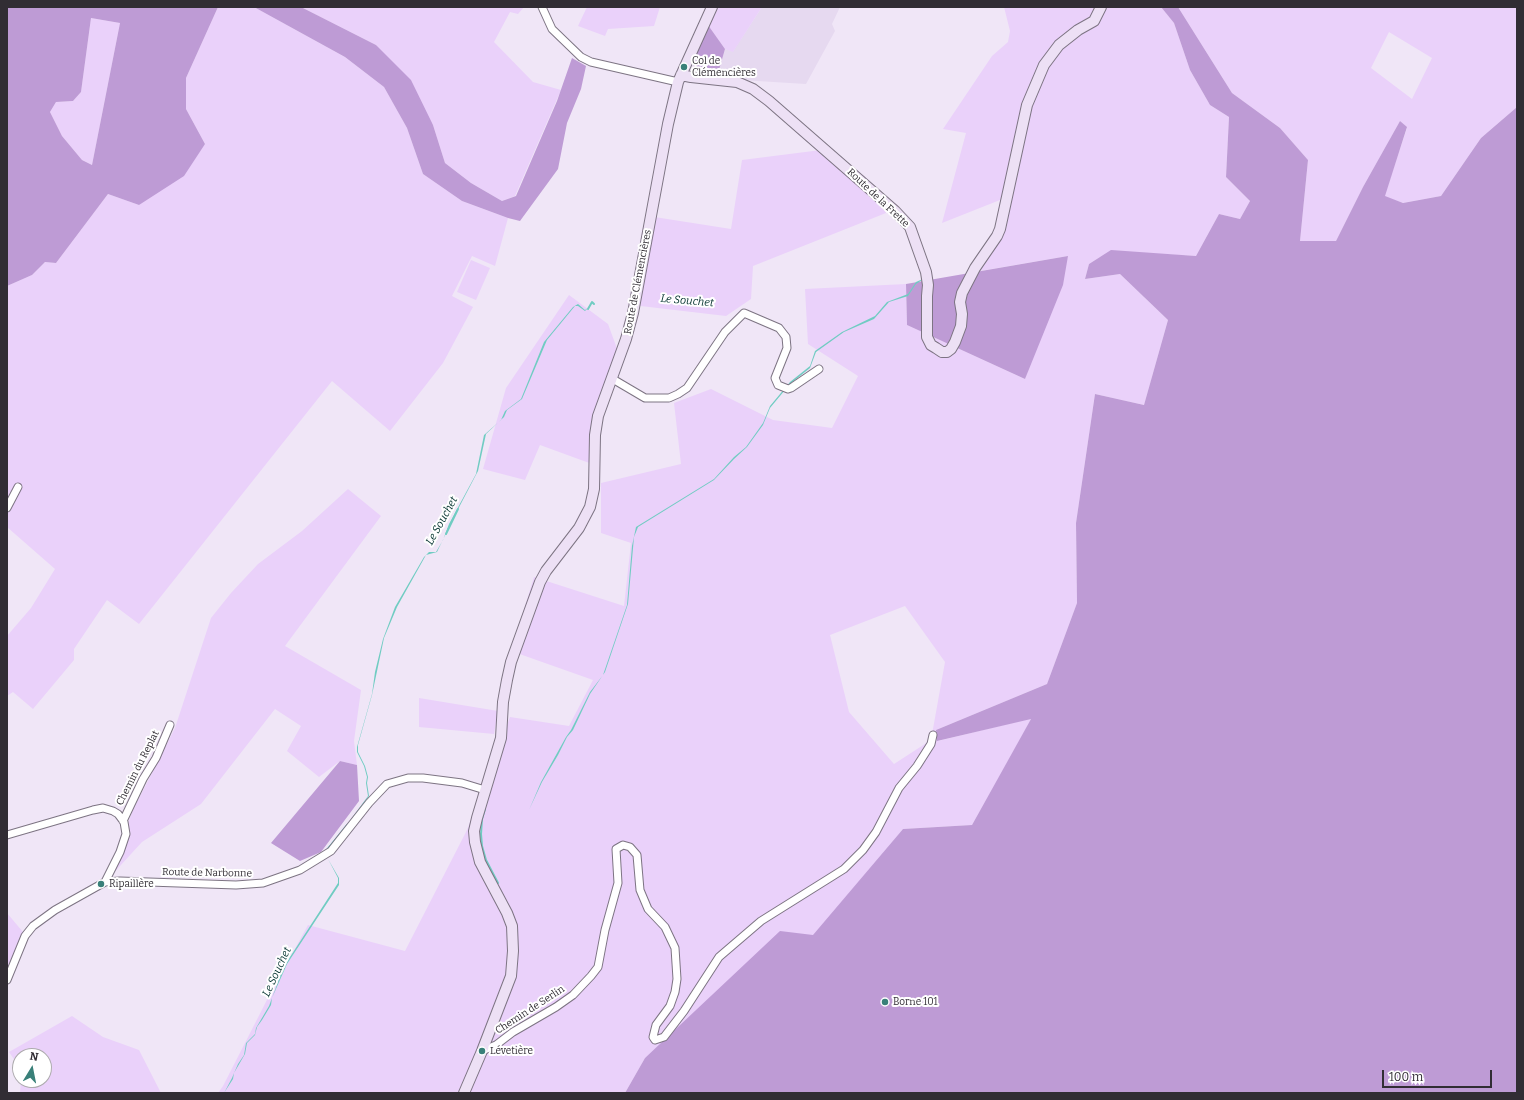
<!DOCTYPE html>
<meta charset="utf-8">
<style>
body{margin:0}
#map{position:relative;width:1524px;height:1100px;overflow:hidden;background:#f0e6f7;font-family:Bitter,serif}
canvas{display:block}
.frame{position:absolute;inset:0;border:8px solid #312d34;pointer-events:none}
.north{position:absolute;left:12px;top:1048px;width:40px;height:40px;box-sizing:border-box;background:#fff;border:1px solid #adabae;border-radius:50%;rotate:10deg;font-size:11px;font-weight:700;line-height:16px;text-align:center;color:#312d34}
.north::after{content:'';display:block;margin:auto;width:14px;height:18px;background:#398079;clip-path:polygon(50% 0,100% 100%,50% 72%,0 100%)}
.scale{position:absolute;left:1382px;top:1070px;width:110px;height:18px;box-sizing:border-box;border:2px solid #312d34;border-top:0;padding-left:5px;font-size:12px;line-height:14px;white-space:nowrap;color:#312d34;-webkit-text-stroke:3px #fff;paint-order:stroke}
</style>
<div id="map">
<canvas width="1524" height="1100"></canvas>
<div class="frame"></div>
<div class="north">N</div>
<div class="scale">100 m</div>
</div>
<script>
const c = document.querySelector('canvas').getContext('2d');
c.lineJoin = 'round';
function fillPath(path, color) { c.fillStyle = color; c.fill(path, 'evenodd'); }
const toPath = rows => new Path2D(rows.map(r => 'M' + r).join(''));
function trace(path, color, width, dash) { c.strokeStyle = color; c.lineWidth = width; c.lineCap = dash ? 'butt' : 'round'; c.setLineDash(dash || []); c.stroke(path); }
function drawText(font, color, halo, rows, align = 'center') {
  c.font = font + ' Bitter,serif'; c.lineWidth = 4; c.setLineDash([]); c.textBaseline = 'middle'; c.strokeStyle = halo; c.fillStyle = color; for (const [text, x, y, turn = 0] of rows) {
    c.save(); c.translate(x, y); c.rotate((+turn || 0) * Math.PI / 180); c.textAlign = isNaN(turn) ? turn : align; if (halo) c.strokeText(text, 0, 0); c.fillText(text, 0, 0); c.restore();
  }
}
fillPath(toPath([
 [762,7,840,7,832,24,835,31,806,84,741,80,717,77,725,49,733,51]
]), '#e6d9f0');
fillPath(toPath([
 [218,7,254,7,345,57,384,87,407,128,423,174,462,201,508,218,495,266,472,256,452,296,473,307,443,363,390,431,332,381,139,624,107,600,74,649,74,660,33,709,13,692,7,696,7,636,31,608,55,569,7,527,7,286,32,275,45,262,56,263,108,194,139,205,205,144,186,109,186,78],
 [301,7,524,7,518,14,510,12,494,42,533,82,561,90,515,196,502,201,471,183,445,163,433,125,376,45],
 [587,7,660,7,654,26,608,29,605,36,578,26],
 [716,7,762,7,733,52,725,49,708,25],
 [1004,7,1161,7,1174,23,1190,70,1210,105,1229,117,1226,177,1250,201,1240,219,1219,214,1196,256,1157,254,1100,257,1089,264,1085,279,1120,274,1168,320,1144,405,1095,394,1076,523,1077,603,1047,684,936,730,938,741,1032,718,972,825,903,829,813,936,645,1058,625,1093,218,1093,223,1086,270,994,308,925,405,951,467,830,510,717,569,726,593,680,511,651,534,577,624,606,631,543,601,533,601,483,681,464,674,403,711,389,773,420,832,428,858,376,808,344,805,289,906,284,907,325,1025,379,1068,256,974,272,994,236,1000,200,942,223,966,133,943,129,992,56,1008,42,1010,31],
 [905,606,945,662,931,740,894,764,849,712,830,635],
 [1178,7,1517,7,1517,107,1481,138,1441,196,1403,203,1384,197,1407,128,1400,121,1363,187,1336,241,1300,241,1308,160,1280,128,1232,93],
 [1389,32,1432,58,1412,99,1371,68],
 [91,18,120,23,92,165,82,160,62,136,50,112,56,102,73,101,81,92],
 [821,150,896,209,753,266,751,299,726,316,632,305,648,216,731,229,742,160],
 [471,260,490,268,476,300,457,292],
 [569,295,608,324,619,354,609,376,592,464,540,445,525,480,483,469,506,388],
 [348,489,381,516,285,646,361,690,354,741,357,765,340,761,319,777,287,751,301,726,275,709,201,804,142,842,109,878,132,812,175,728,211,618,231,593,258,564,302,531],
 [419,698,498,711,494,734,419,727],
 [7,913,28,938,12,977,7,973],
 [72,1016,103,1037,139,1050,161,1093,20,1093,21,1080,44,1080,44,1056,20,1056,20,1068,9,1052]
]), '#ead1fa');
fillPath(toPath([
 [7,7,218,7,186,78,186,109,205,144,184,176,139,205,108,194,56,263,45,262,32,275,7,286],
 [91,18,120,23,92,165,82,160,62,136,50,112,56,102,73,101,81,92],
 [254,7,301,7,376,45,411,80,433,125,445,163,471,183,502,201,516,196,557,101,572,58,586,66,581,89,567,123,558,169,520,221,508,218,462,201,423,174,407,128,384,87,345,57],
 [1161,7,1178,7,1232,93,1280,128,1308,160,1300,241,1336,241,1363,187,1400,121,1407,127,1385,196,1403,203,1441,196,1481,138,1517,107,1517,1093,625,1093,645,1058,780,931,813,935,903,829,972,825,1031,719,937,741,936,730,1047,684,1077,603,1076,523,1095,394,1144,405,1168,320,1120,274,1085,279,1089,264,1111,250,1196,256,1219,214,1240,219,1250,201,1226,177,1229,117,1210,105,1190,70,1174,23],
 [708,25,725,49,717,77,699,77,690,59],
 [1068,256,1063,285,1025,379,907,325,906,284],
 [340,761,357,765,359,801,321,852,300,861,271,843]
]), '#be9bd5');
fillPath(toPath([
 [925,278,916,284,908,296,889,302,874,319,844,332,816,352,810,368,790,384,770,408,763,425,747,447,734,459,714,480,638,527,634,537,628,604,605,672,590,694,573,730,567,737,558,755,542,782,529,810,541,782,566,737,571,730,590,692,603,675,627,605,632,546,636,527,714,479,734,457,746,447,763,423,770,406,790,382,810,366,815,351,842,332,875,316,887,302,908,294,916,282],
 [578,304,585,310,589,307,585,311,578,306,575,306,547,340,522,399,507,410,504,417,486,434,478,471,455,515,437,552,426,555,397,607,384,638,372,695,358,745,358,752,365,766,368,777,367,783,369,796,333,844,323,853,346,826,368,796,366,783,367,777,364,766,357,752,357,747,372,694,375,672,383,639,395,607,424,557,429,552,436,552,443,540,449,524,476,474,484,435,501,420,505,411,521,399,544,342,573,307],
 [328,859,339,878,339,885,287,964,272,998,271,1005,262,1020,257,1027,255,1035,247,1043,245,1054,234,1073,233,1079,224,1093,232,1078,234,1073,238,1064,244,1055,246,1043,255,1034,256,1028,269,1006,272,998,282,971,290,957,338,883,338,878]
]), '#70ccc2');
trace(toPath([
 [588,309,592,302,594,304],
 [446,534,458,509],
 [485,809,482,819,481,834,482,846,486,860,498,883],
 [327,850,347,825]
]), '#70ccc2', 2);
const street = toPath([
 [542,7,552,29,581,57,591,62,678,82],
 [611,378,645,398,669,398,678,394,687,388,725,332,744,313,779,328,786,337,787,348,775,378,778,385,788,389,791,388,819,369],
 [7,508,18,487],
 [123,821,143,779,156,758,170,725],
 [7,835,93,810,103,808,113,811,118,814,124,822,126,834,120,852,105,882],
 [7,980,25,936,33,926,55,910,105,882,120,881,236,885,263,883,300,870,331,851,369,803,387,784,408,778,423,778,462,783,485,790],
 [482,1051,496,1045,513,1032,556,1007,573,995,591,976,598,967,605,930,618,883,616,849,623,845,630,847,637,855,640,890,648,909,665,927,675,948,677,979,675,992,670,1006,656,1025,653,1037,655,1040,664,1037,684,1011,719,957,761,921,844,869,863,850,876,832,899,788,917,766,931,744,933,735]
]);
const secondary = toPath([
 [681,75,691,77,737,82,753,89,769,101,895,211,910,227,926,272,928,285,927,296,927,337,931,345,936,348,942,352,947,352,951,349,955,342,961,326,962,314,960,302,962,293,975,268,997,236,1000,229,1027,105,1044,65,1059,45,1078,30,1094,21,1101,7],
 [464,1093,482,1051,511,976,513,951,512,926,507,913,480,862,475,842,474,831,477,818,501,738,503,702,507,680,511,662,540,582,546,571,579,528,590,507,594,489,595,435,598,416,626,339,633,313,668,124,678,82,712,7]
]);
trace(street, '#7d7483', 9);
trace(secondary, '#7d7483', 12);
trace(street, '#fff', 7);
trace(secondary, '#ede0f5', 10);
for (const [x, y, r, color] of [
 [684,67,4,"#398079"],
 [101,884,4,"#398079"],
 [885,1002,4,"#398079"],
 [482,1051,4,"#398079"]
]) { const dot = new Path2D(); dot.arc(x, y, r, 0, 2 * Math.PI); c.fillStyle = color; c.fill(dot); trace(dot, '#fff', 1.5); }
drawText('10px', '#312d34', '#fff', [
 ["Col de",692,61],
 ["Clémencières",692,73],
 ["Ripaillère",109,884],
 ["Borne 101",893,1002],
 ["Lévetière",490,1051]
], 'left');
drawText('10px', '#312d34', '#fff', [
 ["Route de la Frette",878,198,43],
 ["Route de Clémencières",638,282,-79],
 ["Chemin du Replat",138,768,-63],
 ["Route de Narbonne",207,873,1],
 ["Chemin de Serlin",530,1010,-33]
]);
drawText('italic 11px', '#03322e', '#fff', [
 ["Le Souchet",687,301,5],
 ["Le Souchet",442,521,-61],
 ["Le Souchet",277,972,-65]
]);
</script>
